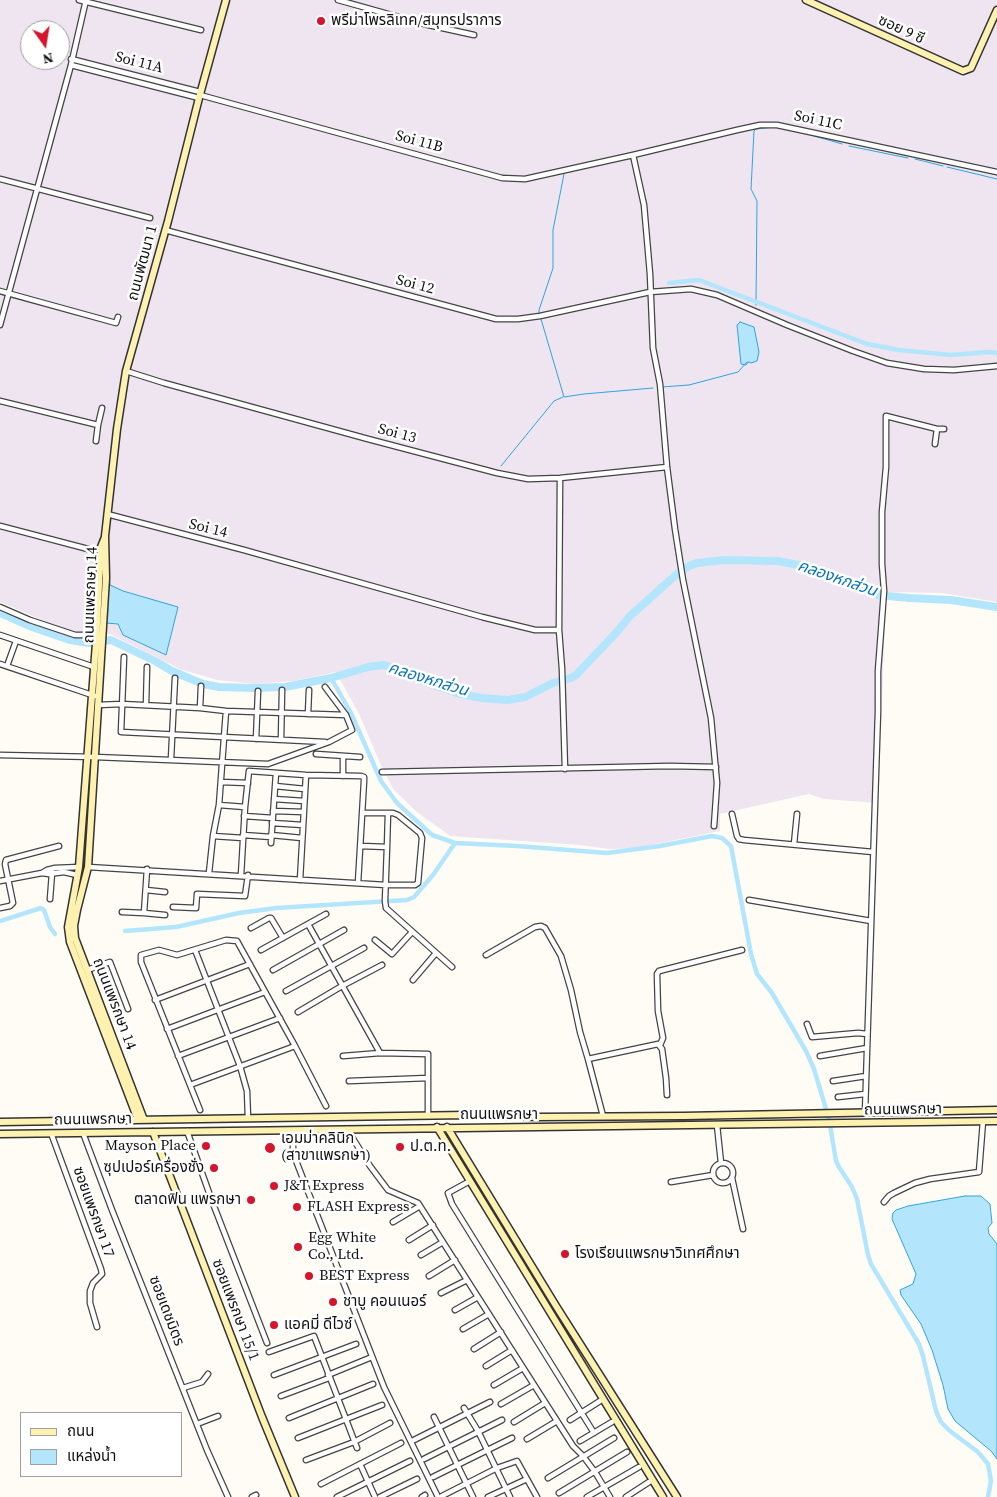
<!DOCTYPE html>
<meta charset="utf-8">
<style>
body{margin:0}
#map{position:relative;width:997px;height:1497px;overflow:hidden;background:#fffcf5;font-family:"Source Serif 4","Noto Sans Thai",serif}
canvas{display:block}
.legend{position:absolute;left:20px;top:1412px;width:162px;height:65px;box-sizing:border-box;background:#fff;border:1px solid #a0a0a0;margin:0;padding:6px 9px;list-style:none;font-size:15px;color:#111}
.legend li{display:flex;align-items:center;gap:10px;height:25px}
.legend b{width:25px;border:1px solid #a0a0a0}
.north{position:absolute;left:20px;top:20px;width:50px;height:50px;box-sizing:border-box;background:#fff;border:1px solid #a0a0a0;border-radius:50%;rotate:167deg;font-size:14px;font-weight:700;line-height:20px;text-align:center;color:#111}
.north::after{content:'';display:block;margin:auto;width:18px;height:22px;background:#d4162c;clip-path:polygon(50% 0,100% 100%,50% 72%,0 100%)}
</style>
<div id="map">
<canvas width="997" height="1497"></canvas>
<ul class="legend">
<li><b style="height:6px;background:#fff1b0"></b>ถนน</li>
<li><b style="height:14px;background:#b3e6fd"></b>แหล่งน้ำ</li>
</ul>
<div class="north">N</div>
</div>
<script>
const c = document.querySelector('canvas').getContext('2d');
c.lineJoin = 'round';
function fillPath(path, color) { c.fillStyle = color; c.fill(path, 'evenodd'); }
const toPath = rows => new Path2D(rows.map(r => 'M' + r).join(''));
function trace(path, color, width, dash) { c.strokeStyle = color; c.lineWidth = width; c.lineCap = dash ? 'butt' : 'round'; c.setLineDash(dash || []); c.stroke(path); }
function drawText(font, color, halo, rows, align = 'center') {
  c.font = font + ' "Source Serif 4","Noto Sans Thai",serif'; c.lineWidth = 5; c.setLineDash([]); c.textBaseline = 'middle'; c.strokeStyle = halo; c.fillStyle = color; for (const [text, x, y, turn = 0] of rows) {
    c.save(); c.translate(x, y); c.rotate((+turn || 0) * Math.PI / 180); c.textAlign = isNaN(turn) ? turn : align; if (halo) c.strokeText(text, 0, 0); c.fillText(text, 0, 0); c.restore();
  }
}
fillPath(toPath([
 [0,0,997,0,997,602,942,593,886,592,878,803,824,799,809,794,720,814,720,831,636,848,608,849,580,845,450,836,417,812,393,789,380,763,360,716,336,672,294,681,255,684,217,680,180,669,110,634,84,635,66,630,0,602],
 [30,30,60,30,60,60,30,60]
]), '#eee5f0');
const water = toPath([
 [740,322,754,327,759,352,757,361,751,363,748,362,746,365,741,364,737,325,740,322],
 [109,575,110,585,123,591,178,607,166,655,123,635,118,624,106,623,109,575],
 [965,1196,981,1196,990,1204,992,1223,988,1228,989,1234,997,1244,997,1459,991,1451,955,1421,948,1409,943,1385,932,1350,921,1324,901,1295,900,1290,913,1284,916,1274,892,1219,893,1213,896,1210,908,1206,965,1196]
]);
fillPath(water, '#b3e6fd');
trace(water, '#31a4dd', 1);
trace(toPath([
 [800,132,842,144],
 [849,146,908,158],
 [915,159,943,166],
 [947,167,997,179],
 [756,305,757,201,751,189,754,131,756,129,774,127,784,129],
 [539,313,539,310,553,268,553,230,564,174],
 [541,319,564,397,584,394,653,388],
 [662,387,689,385,738,372,747,362],
 [501,466,554,401,563,397]
]), '#31a4dd', 1);
trace(toPath([
 [669,283,699,280,867,344,899,350,951,355,989,352,997,353],
 [331,678,351,713,381,781,397,803,432,835,455,843,517,846,607,853,660,846,712,836,722,838,731,846,751,954,757,974,772,993,806,1051,814,1069,829,1119,836,1161,839,1167,852,1187,857,1199,868,1255,871,1264,919,1344,923,1356,936,1411,941,1422,950,1431,978,1452,988,1464,991,1481,988,1497],
 [0,921,41,908,44,910,50,927,55,934],
 [125,931,176,927,239,913,276,908,407,900,414,897,433,875,455,843]
]), '#b3e6fd', 4.5);
trace(toPath([
 [0,613,32,627,70,640,89,643,111,640,155,661,172,671,203,684,219,687,253,688,285,687,331,678,368,667,383,665,387,666,419,680,457,693,481,698,508,700,525,697,553,683,571,678,576,675,616,633,630,616,677,574,689,566,697,563,723,560,778,561,813,568,878,595,909,598,951,600,997,607]
]), '#b3e6fd', 8);
const street = toPath([
 [79,0,201,30],
 [338,0,424,24,474,35],
 [71,59,200,92],
 [71,65,199,98],
 [200,95,502,178,525,179,633,155,737,130,760,125,777,125,997,172],
 [633,155,644,205,650,274,653,348,660,384,667,467,675,529,683,580,711,718,717,783,714,826],
 [0,179,150,218],
 [165,230,496,319,518,319,540,316,650,292,691,289,717,295,787,325,853,351,887,363,924,369,954,370,997,366],
 [0,291,116,323,118,317],
 [0,325,71,65,86,0],
 [126,371,164,383,368,439,497,473,528,479,560,478,667,467],
 [0,401,98,425,102,408],
 [96,441,98,425],
 [935,444,937,429],
 [560,478,559,630,562,669,565,769],
 [107,514,244,550,482,617,535,630,559,630],
 [0,526,88,549],
 [0,607,30,620,75,635,86,635,96,629],
 [0,635,94,667],
 [124,657,121,732,325,742],
 [0,664,95,696],
 [7,666,16,641],
 [98,705,122,704,200,708,226,711,346,715],
 [146,705,147,667],
 [200,708,201,686],
 [308,714,309,690],
 [256,739,258,691],
 [281,740,282,690],
 [316,754,360,757],
 [0,755,95,757,268,764,329,742,352,730,346,715,325,687],
 [171,759,175,678],
 [382,772,670,766,716,767],
 [343,776,343,756],
 [221,782,248,783],
 [275,786,305,789],
 [274,799,304,801],
 [219,805,245,807],
 [273,811,304,812],
 [732,814,737,836,739,839,744,840,873,852],
 [244,816,273,818],
 [272,823,303,825],
 [243,835,271,837],
 [271,835,302,838],
 [213,836,243,838],
 [271,843,276,773],
 [794,844,797,814],
 [361,846,387,847,385,901,386,908,452,967],
 [387,847,388,813],
 [88,867,386,885,415,885,418,883,422,838,420,833,398,815,393,813,363,813],
 [147,869,144,913,165,915],
 [42,873,47,870,55,868,79,867],
 [209,873,213,836,219,805,226,711],
 [241,875,245,807,249,771,306,775,361,776,364,777,364,781,358,883],
 [300,880,306,775],
 [0,881,42,873,49,874,64,872,77,875],
 [146,890,165,892],
 [50,899,52,873],
 [749,900,871,921],
 [173,907,196,908,197,894,245,896,248,875],
 [0,908,10,906,13,903,5,864,6,860,59,846],
 [122,912,144,913],
 [308,924,380,1053,428,1054,428,1116],
 [251,928,269,918,271,918,283,938],
 [375,940,392,954,412,932],
 [195,950,240,1066,247,1091,248,1118],
 [261,950,326,914],
 [486,955,535,927,541,926,545,928,561,956,571,990,580,1032,588,1059,603,1116],
 [87,970,110,962,128,1009],
 [273,970,344,930],
 [413,980,436,953],
 [286,991,364,948],
 [155,1000,250,964],
 [298,1012,342,986,382,965],
 [807,1024,812,1037,858,1033,867,1034],
 [167,1029,265,992],
 [660,1045,663,1038,658,1011,657,974,659,971,742,950],
 [178,1056,280,1018],
 [343,1056,380,1053],
 [820,1056,867,1048],
 [588,1059,658,1044,662,1049,666,1078,667,1095],
 [349,1081,428,1078],
 [833,1081,866,1076],
 [190,1085,295,1046],
 [838,1097,865,1094],
 [200,1110,145,972,141,962,141,955,159,950,177,955,226,940,237,941,295,1046,326,1106],
 [865,1113,878,711,878,671,884,591,882,564,882,512,886,467,886,416,937,429,944,429],
 [717,1125,721,1163],
 [347,1129,370,1166,388,1190,418,1203,425,1214,573,1446,583,1456,595,1472,610,1497],
 [293,1130,293,1153,384,1387,438,1497],
 [187,1131,212,1201,267,1343],
 [51,1133,101,1269,102,1274,93,1283,90,1291,90,1303,97,1327],
 [83,1133,112,1210,207,1450,228,1497],
 '713 1173a10 10 0 1 1 20 0a10 10 0 1 1-20 0Z',
 [732,1178,743,1229],
 [470,1181,448,1193,452,1204,594,1433],
 [671,1182,713,1175],
 [884,1202,889,1196,894,1193,915,1183,930,1179,979,1172,983,1121],
 [393,1222,420,1206],
 [409,1240,433,1225],
 [421,1255,443,1242],
 [429,1276,455,1260],
 [441,1293,467,1280],
 [455,1310,478,1297],
 [463,1329,489,1314],
 [474,1349,501,1332],
 [269,1352,314,1336,357,1448],
 [486,1366,512,1350],
 [274,1375,356,1344],
 [328,1375,372,1357],
 [494,1385,523,1368],
 [183,1388,202,1382,208,1374],
 [281,1396,329,1378],
 [501,1404,534,1385],
 [464,1408,478,1431,510,1497],
 [434,1417,473,1497],
 [289,1418,373,1384],
 [570,1420,600,1401],
 [514,1422,545,1403],
 [197,1424,218,1416],
 [298,1438,382,1405],
 [527,1439,557,1421],
 [414,1440,490,1402],
 [580,1441,612,1422],
 [424,1459,502,1420],
 [306,1460,354,1442,390,1423],
 [360,1464,375,1497],
 [433,1477,512,1438],
 [548,1478,614,1438],
 [321,1484,401,1443],
 [559,1493,627,1452],
 [442,1496,497,1468,517,1461,537,1497],
 [252,1497,256,1495],
 [337,1497,410,1461],
 [380,1497,417,1479],
 [422,1497,425,1495],
 [488,1497,527,1479],
 [587,1497,639,1467],
 [626,1497,649,1482]
]);
const secondary = toPath([
 [806,0,963,71,971,68,997,10],
 [105,537,101,547,96,643,79,867,68,927,70,942,138,1120],
 [144,1120,75,938,74,926,77,910,88,867,106,578,105,536,117,429,126,371,168,221,199,98,226,0],
 [0,1122,467,1115,538,1117,683,1116,997,1110],
 [437,1127,663,1497],
 [447,1127,556,1306,677,1497],
 [153,1132,262,1417,295,1497],
 [0,1134,997,1121]
]);
trace(street, '#444', 7);
trace(secondary, '#333', 9);
trace(street, '#fff', 4.5);
trace(secondary, '#fff1b0', 6);
for (const [x, y, r, color] of [
 [321,21,5,"#d4162c"],
 [206,1146,5,"#d4162c"],
 [400,1147,5,"#d4162c"],
 [270,1148,6,"#d4162c"],
 [214,1168,5,"#d4162c"],
 [274,1186,5,"#d4162c"],
 [251,1200,5,"#d4162c"],
 [297,1207,5,"#d4162c"],
 [298,1247,5,"#d4162c"],
 [565,1254,5,"#d4162c"],
 [309,1276,5,"#d4162c"],
 [333,1302,5,"#d4162c"],
 [274,1325,5,"#d4162c"]
]) { const dot = new Path2D(); dot.arc(x, y, r, 0, 2 * Math.PI); c.fillStyle = color; c.fill(dot); trace(dot, '#fff', 2); }
drawText('15px', '#111', '#fff', [
 ["พรีม่าโพรลิเทค/สมุทรปราการ",331,21],
 ["เอมม่าคลินิก",281,1139],
 ["(สาขาแพรกษา)",281,1156],
 ["Mayson Place",196,1146,"right"],
 ["ป.ต.ท.",410,1147],
 ["ซุปเปอร์เครื่องชั่ง",204,1168,"right"],
 ["J&T Express",284,1186],
 ["ตลาดฟิน แพรกษา",241,1200,"right"],
 ["FLASH Express",307,1207],
 ["Egg White",308,1238],
 ["Co., Ltd.",308,1255],
 ["โรงเรียนแพรกษาวิเทศศึกษา",575,1254],
 ["BEST Express",319,1276],
 ["ชาบู คอนเนอร์",343,1302],
 ["แอคมี่ ดีไวซ์",284,1325]
], 'left');
drawText('15px', '#111', '#fff', [
 ["ซอย 9 ซี",901,30,25],
 ["Soi 11A",139,63,14],
 ["Soi 11C",818,121,12],
 ["Soi 11B",419,142,15],
 ["ถนนพัฒนา 1",143,263,-75],
 ["Soi 12",415,285,15],
 ["Soi 13",397,434,15],
 ["Soi 14",208,529,14],
 ["ถนนแพรกษา 14",91,595,-88],
 ["ถนนแพรกษา 14",114,1004,69],
 ["ถนนแพรกษา",903,1110,-1],
 ["ถนนแพรกษา",499,1115],
 ["ถนนแพรกษา",93,1120,-1],
 ["ซอยแพรกษา 17",93,1212,70],
 ["ซอยแพรกษา 15/1",235,1310,69],
 ["ซอยเดชมิตร",166,1311,69]
]);
drawText('italic 16px', '#0975b4', '#fff', [
 ["คลองหกส่วน",837,579,19],
 ["คลองหกส่วน",428,680,17]
]);
</script>
